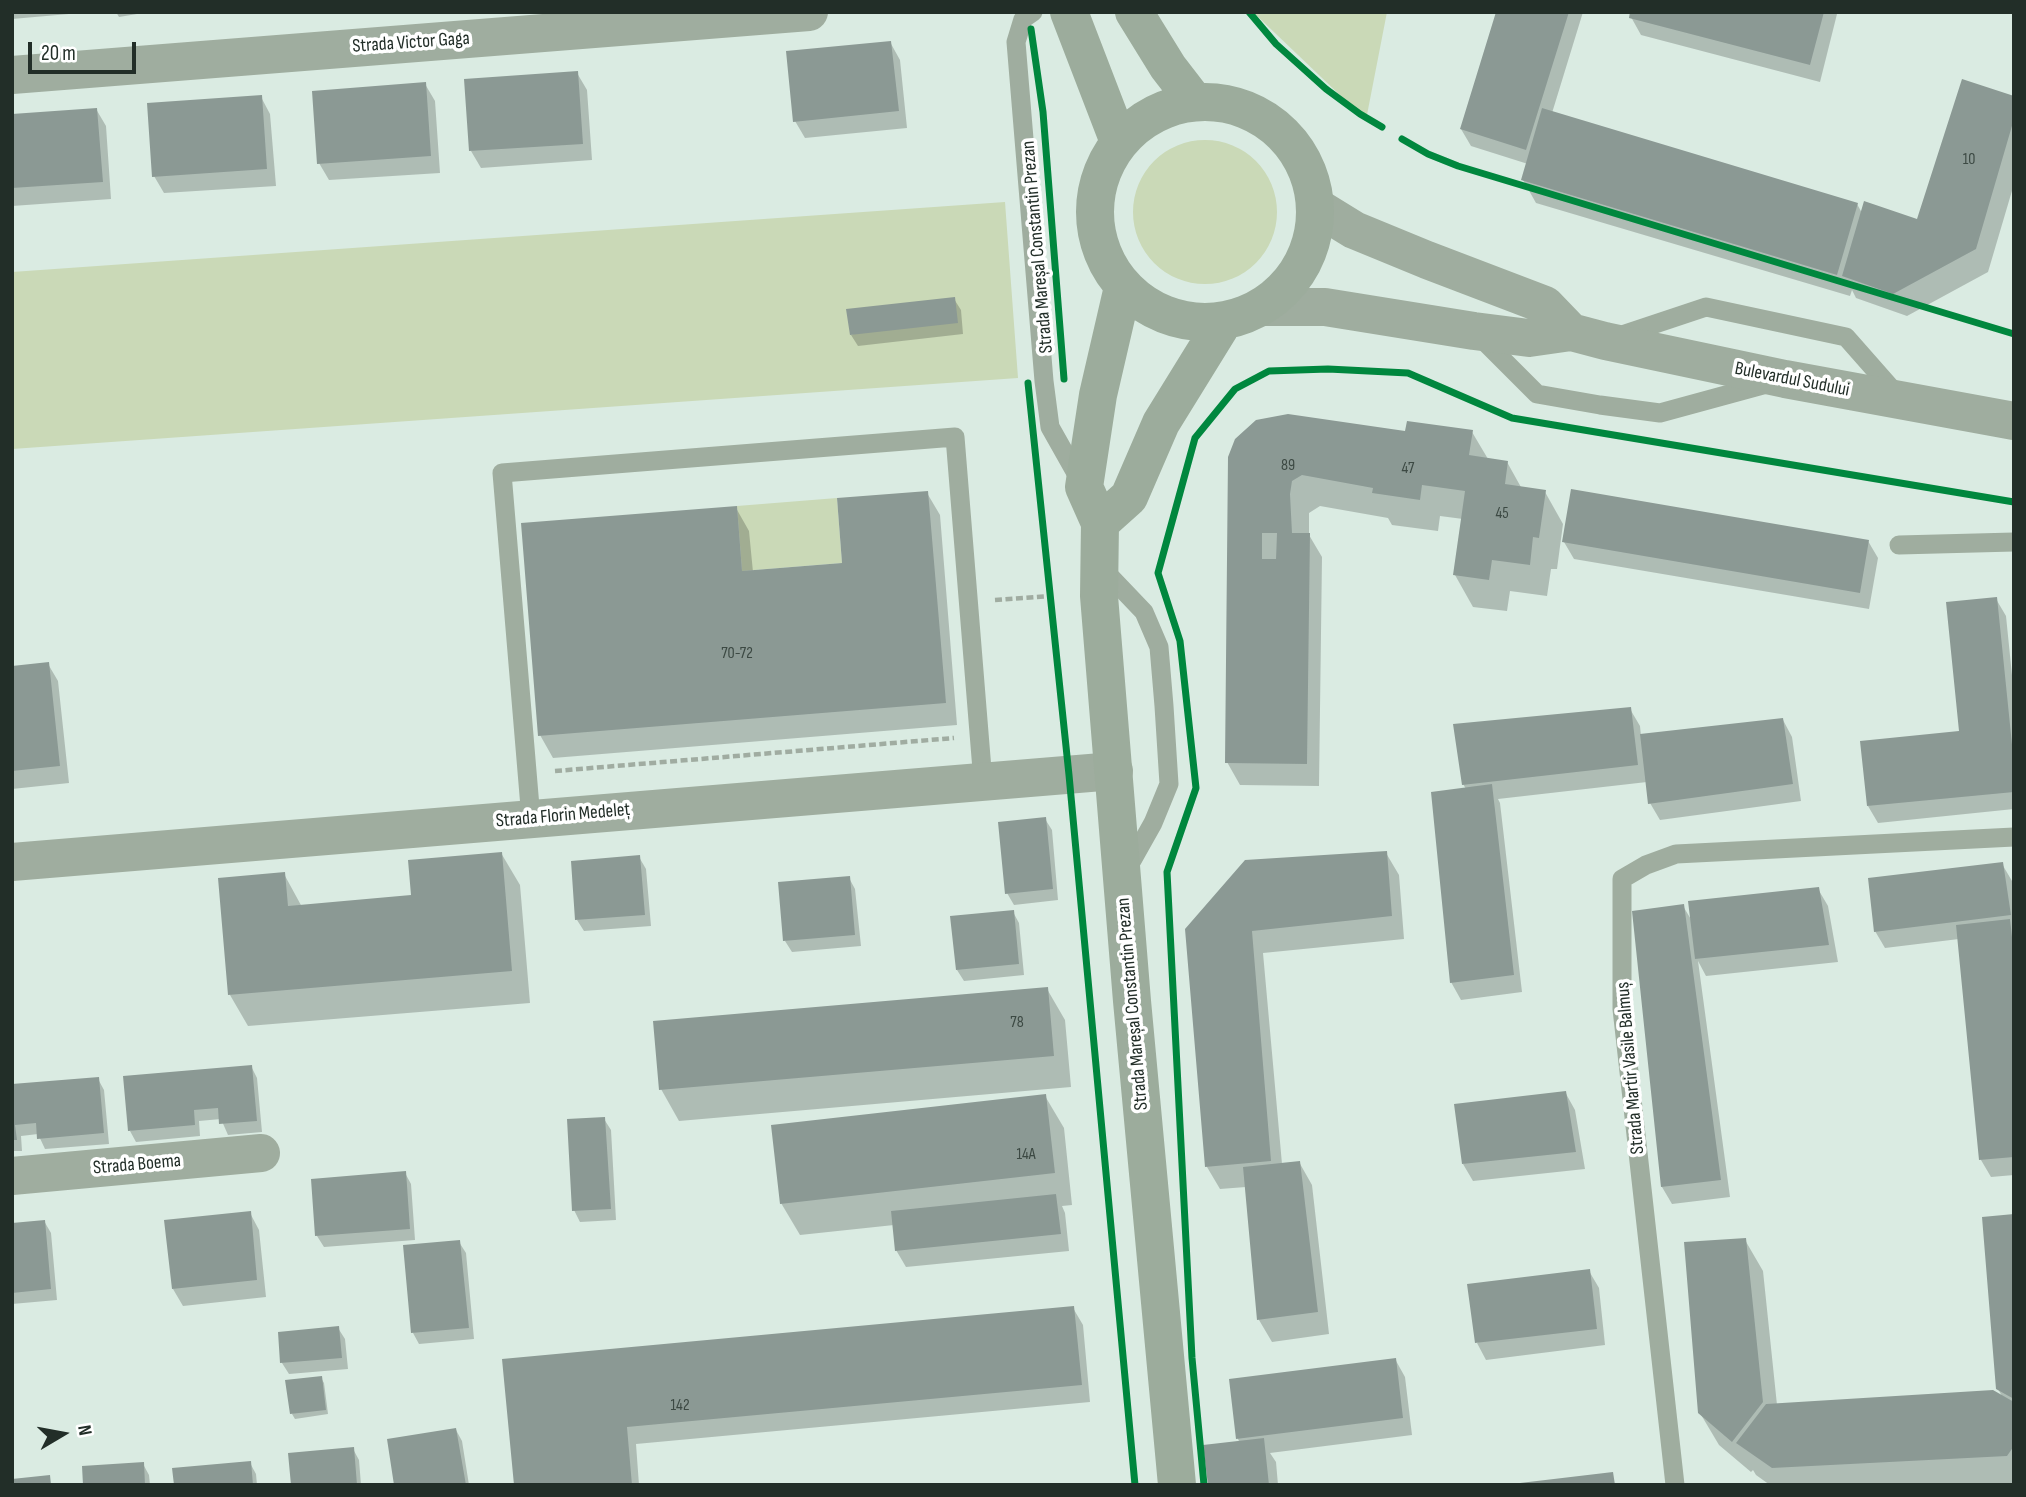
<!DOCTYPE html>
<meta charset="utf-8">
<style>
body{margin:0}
#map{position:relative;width:2026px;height:1497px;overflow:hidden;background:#daebe2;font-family:"Sofia Sans Condensed",sans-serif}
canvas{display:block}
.frame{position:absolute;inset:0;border:14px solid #222e28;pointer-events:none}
.north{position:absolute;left:28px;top:1399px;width:70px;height:70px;-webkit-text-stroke:5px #fff;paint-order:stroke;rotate:80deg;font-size:19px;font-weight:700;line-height:28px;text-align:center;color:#222e28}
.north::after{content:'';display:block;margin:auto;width:24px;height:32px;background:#222e28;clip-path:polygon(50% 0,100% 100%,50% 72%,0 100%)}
.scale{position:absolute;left:28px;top:42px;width:108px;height:32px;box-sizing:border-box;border:4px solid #222e28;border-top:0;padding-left:9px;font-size:21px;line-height:24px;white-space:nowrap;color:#222e28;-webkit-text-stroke:5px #fff;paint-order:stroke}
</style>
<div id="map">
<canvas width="2026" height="1497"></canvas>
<div class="frame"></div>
<div class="north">N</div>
<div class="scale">20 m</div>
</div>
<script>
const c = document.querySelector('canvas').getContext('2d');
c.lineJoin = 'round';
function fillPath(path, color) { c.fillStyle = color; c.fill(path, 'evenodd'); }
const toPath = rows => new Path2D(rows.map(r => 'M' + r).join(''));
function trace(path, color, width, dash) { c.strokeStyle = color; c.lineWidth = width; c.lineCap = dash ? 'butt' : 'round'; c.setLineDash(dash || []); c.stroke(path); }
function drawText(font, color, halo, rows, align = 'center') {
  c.font = font + ' "Sofia Sans Condensed",sans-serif'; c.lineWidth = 7; c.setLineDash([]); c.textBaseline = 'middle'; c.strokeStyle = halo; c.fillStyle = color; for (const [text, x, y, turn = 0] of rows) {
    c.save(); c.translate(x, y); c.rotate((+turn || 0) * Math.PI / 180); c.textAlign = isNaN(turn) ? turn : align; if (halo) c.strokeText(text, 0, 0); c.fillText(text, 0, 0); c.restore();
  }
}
fillPath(toPath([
 [1253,12,1387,12,1366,120],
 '1133 212a72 72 0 1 1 144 0a72 72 0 1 1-144 0Z',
 [1005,202,1018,378,12,449,12,272],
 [837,498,842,563,742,571,737,506]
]), '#cad9b7');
fillPath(toPath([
 [12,12,69,12,69,14,12,19],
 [116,12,149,12,119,17],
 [1498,12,1583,12,1552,113,1857,204,1862,213,1918,221,2014,98,2014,184,1988,272,1907,316,1856,298,1852,290,1850,296,1536,203,1523,180,1528,164,1471,146,1461,129],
 [1632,12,1836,12,1837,14,1820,82,1641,35,1631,17],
 [890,42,900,60,907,128,805,138,795,121],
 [577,73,587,90,592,160,481,168,471,151],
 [425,84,435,101,440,173,329,180,319,163],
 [261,97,270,114,276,186,164,193,154,176],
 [96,109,106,126,111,199,12,206,12,115],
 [954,299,961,310,963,334,858,346,851,335],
 [1472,432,1488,459,1507,462,1522,489,1545,492,1563,524,1557,569,1551,569,1547,596,1510,591,1507,611,1473,607,1455,575,1463,519,1440,516,1438,531,1392,525,1388,518,1320,506,1309,513,1309,535,1322,557,1319,786,1240,785,1227,762,1230,458,1407,433],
 [927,493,940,515,957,725,553,758,540,735,736,508,749,531,753,572,844,565],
 [1868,541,1878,558,1869,609,1574,559,1564,542],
 [1996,599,2006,616,2014,695,2014,809,1878,823,1868,806,1961,733],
 [48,664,58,681,69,783,12,789,12,668],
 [1630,709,1640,726,1641,736,1783,720,1792,737,1801,801,1660,820,1650,803,1647,782,1498,799,1500,803,1522,992,1461,1000,1451,982,1466,789,1463,784],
 [1045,819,1052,830,1058,900,1014,905,1007,893],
 [501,853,520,885,530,1003,248,1026,230,995,284,874,302,907,413,897],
 [1386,853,1399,875,1404,939,1263,953,1282,1164,1299,1162,1312,1185,1329,1334,1272,1342,1259,1320,1246,1187,1220,1189,1207,1167,1187,930],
 [639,857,646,869,651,926,584,931,577,920],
 [2002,864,2012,881,2014,894,2014,1175,1991,1177,1981,1160,1959,939,1885,948,1875,931],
 [849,878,855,889,861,946,792,952,785,941],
 [1818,889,1828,906,1838,962,1706,976,1698,961,1730,1197,1672,1204,1662,1187,1634,913,1683,906,1692,921],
 [1013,912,1019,923,1024,975,964,981,957,970],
 [1047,989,1065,1020,1071,1087,679,1121,661,1089],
 [251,1066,257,1078,262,1132,228,1135,221,1119,199,1121,200,1136,136,1142,130,1131],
 [98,1079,104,1090,109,1144,45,1149,38,1134,21,1136,22,1151,12,1151,12,1086],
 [1565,1092,1575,1110,1585,1169,1473,1181,1463,1164],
 [1045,1096,1064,1128,1072,1205,1062,1206,1065,1213,1069,1251,906,1267,896,1250,894,1225,800,1235,781,1203],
 [604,1119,611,1130,616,1220,580,1222,574,1210],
 [405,1173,411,1184,415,1240,324,1247,317,1236,313,1180],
 [250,1213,259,1230,266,1297,183,1306,173,1289],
 [2014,1215,2014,1485,1770,1485,1756,1475,1753,1470,1751,1472,1719,1445,1700,1413,1745,1240,1763,1271,1777,1405,2003,1398,1998,1389],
 [44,1221,51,1233,57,1300,12,1304,12,1224],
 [459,1242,466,1253,474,1339,419,1344,413,1333],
 [1589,1271,1599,1288,1605,1345,1486,1360,1477,1343],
 [1073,1308,1083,1325,1090,1402,636,1444,639,1485,515,1485,504,1361],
 [338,1328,345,1339,348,1369,289,1374,282,1363,280,1333],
 [1395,1359,1405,1377,1412,1435,1270,1453,1276,1462,1278,1485,1210,1485,1240,1443,1238,1439,1231,1381],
 [321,1378,324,1383,328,1414,295,1419,292,1414],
 [456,1430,462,1441,469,1485,396,1485],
 [353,1449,359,1460,361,1485,293,1485],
 [250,1463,256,1474,257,1485,175,1485],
 [143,1464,149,1475,150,1485,85,1485]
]), '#0003');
fillPath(toPath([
 [1496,12,1569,12,1526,150,1460,129],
 [1630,12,1824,12,1810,65,1629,18],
 [891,41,899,111,793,122,786,51],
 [578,71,583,144,469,151,464,79],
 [1962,79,2014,96,2014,119,1976,249,1893,294,1842,276,1864,201,1917,219],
 [426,82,431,156,317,164,312,91],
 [262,95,267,169,152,177,147,103],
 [97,108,103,182,12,188,12,114],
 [1542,108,1858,203,1837,275,1521,180],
 [955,297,958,323,850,335,846,309],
 [1288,414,1405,431,1407,421,1473,430,1469,455,1508,461,1505,484,1546,490,1539,538,1533,537,1530,565,1492,560,1489,580,1453,575,1465,491,1422,485,1420,500,1372,493,1373,488,1302,475,1292,481,1290,494,1292,533,1310,533,1307,764,1225,763,1228,457,1235,439,1256,420],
 [1262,533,1277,533,1276,559,1262,559],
 [1571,489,1869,540,1860,593,1562,542],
 [928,491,946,703,538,736,521,523,737,506,742,571,842,563,837,498],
 [1997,597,2014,764,2014,792,1867,806,1860,741,1959,731,1946,602],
 [49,662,60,766,12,771,12,666],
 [1631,707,1638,765,1462,785,1453,724],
 [1783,718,1793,784,1648,804,1640,734],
 [1492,784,1514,975,1450,983,1431,792],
 [1046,817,1053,889,1005,894,998,822],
 [1387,851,1392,916,1252,931,1271,1161,1205,1167,1185,929,1245,860],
 [502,852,512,971,228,995,218,878,285,872,288,906,411,895,408,860],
 [640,855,645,915,575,920,571,861],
 [2003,862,2011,915,1874,932,1868,878],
 [850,876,855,935,783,941,778,882],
 [1819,887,1829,945,1695,959,1688,901],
 [1684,904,1721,1180,1661,1187,1632,911],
 [1014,910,1019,964,956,970,950,916],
 [2010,919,2014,955,2014,1157,1979,1160,1956,925],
 [1048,987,1054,1056,659,1090,653,1021],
 [252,1065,257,1121,219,1124,218,1108,194,1110,195,1125,128,1131,123,1076],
 [99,1077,104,1133,37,1139,36,1123,15,1125,17,1140,12,1140,12,1084],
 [1566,1091,1576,1152,1462,1164,1454,1104],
 [1046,1094,1055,1173,780,1204,771,1125],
 [605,1117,611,1209,572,1211,567,1119],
 [1300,1161,1318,1312,1257,1320,1243,1167],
 [406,1171,410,1229,315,1236,311,1179],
 [1056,1194,1061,1234,895,1251,891,1211],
 [251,1211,257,1280,172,1289,164,1220],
 [2014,1214,2014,1399,1996,1389,1982,1217],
 [45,1220,51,1289,12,1293,12,1223],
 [1746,1238,1763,1402,1732,1442,1698,1413,1684,1242],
 [460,1240,469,1328,411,1333,403,1245],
 [1590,1269,1597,1329,1475,1343,1467,1284],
 [1074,1306,1082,1385,627,1427,632,1485,514,1485,502,1359],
 [339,1326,342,1358,280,1363,278,1332],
 [1396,1358,1403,1418,1236,1439,1229,1379],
 [322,1376,326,1410,290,1414,285,1380],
 [1993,1390,2014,1402,2014,1446,2007,1456,1772,1468,1736,1443,1766,1404],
 [456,1428,466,1485,394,1485,387,1439],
 [1264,1438,1269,1485,1208,1485,1203,1445],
 [354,1447,357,1485,291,1485,288,1453],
 [251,1461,253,1485,174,1485,172,1468],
 [144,1462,145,1485,83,1485,82,1466],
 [1613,1472,1615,1485,1520,1485,1520,1483],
 [50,1475,51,1485,12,1485,12,1479]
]), '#8b9994');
trace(toPath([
 [995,600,1050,596],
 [555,771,954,738]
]), '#a0aca1', 4.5, [7, 3.5]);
trace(toPath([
 [1033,12,1023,19,1016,42,1044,381,1050,427,1081,482],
 [1480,337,1537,394,1600,405,1660,413,1770,383],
 [1616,337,1706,307,1846,337,1898,396],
 [1899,545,2014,542],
 [1102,568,1144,612,1159,647,1164,706,1169,784,1153,823,1126,871],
 [531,819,502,473,955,437,983,782],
 [1675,1485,1622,1009,1622,879,1646,865,1676,854,2014,837]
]), '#9fad9f', 19);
trace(toPath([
 [12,75,809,12],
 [12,862,1114,771],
 [12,1176,261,1153]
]), '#9fad9f', 38);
trace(toPath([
 [1315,206,1354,230,1427,260,1545,305,1571,332],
 [1262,307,1325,307,1474,331,1529,338,1571,332,1605,341,1785,379,2014,421]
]), '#9fad9f', 38);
trace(toPath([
 [1069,12,1119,142],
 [1134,12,1168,67,1195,102],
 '1095 212a110 110 0 1 1 220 0a110 110 0 1 1-220 0Z',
 [1123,287,1098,395,1084,487,1100,523,1099,596,1132,1001,1177,1485],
 [1100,523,1129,497,1161,423,1224,321]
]), '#9cac9c', 38);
trace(toPath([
 [1249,12,1276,44,1326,89,1360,114,1382,127],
 [1031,29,1043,112,1064,379],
 [1402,139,1428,154,1458,166,2014,334],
 [1028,383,1069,775,1135,1485],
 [1204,1485,1192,1358,1167,872,1196,788,1180,641,1158,573,1195,438,1235,389,1269,371,1328,369,1408,373,1512,418,2014,502]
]), '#00873e', 7);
drawText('16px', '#3c4943', null, [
 ["10",1969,160],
 ["89",1288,466],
 ["47",1408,469],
 ["45",1502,514],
 ["70-72",737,654],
 ["78",1017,1023],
 ["14A",1026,1155],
 ["142",680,1406]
]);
drawText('19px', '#222e28', '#fff', [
 ["Strada Victor Gaga",411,43,-4],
 ["Strada Mareșal Constantin Prezan",1038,247,-95],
 ["Bulevardul Sudului",1792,380,11],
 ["Strada Florin Medeleț",563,816,-5],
 ["Strada Mareșal Constantin Prezan",1133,1004,-95],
 ["Strada Martir Vasile Balmuș",1631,1068,-95],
 ["Strada Boema",137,1165,-5]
]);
</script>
